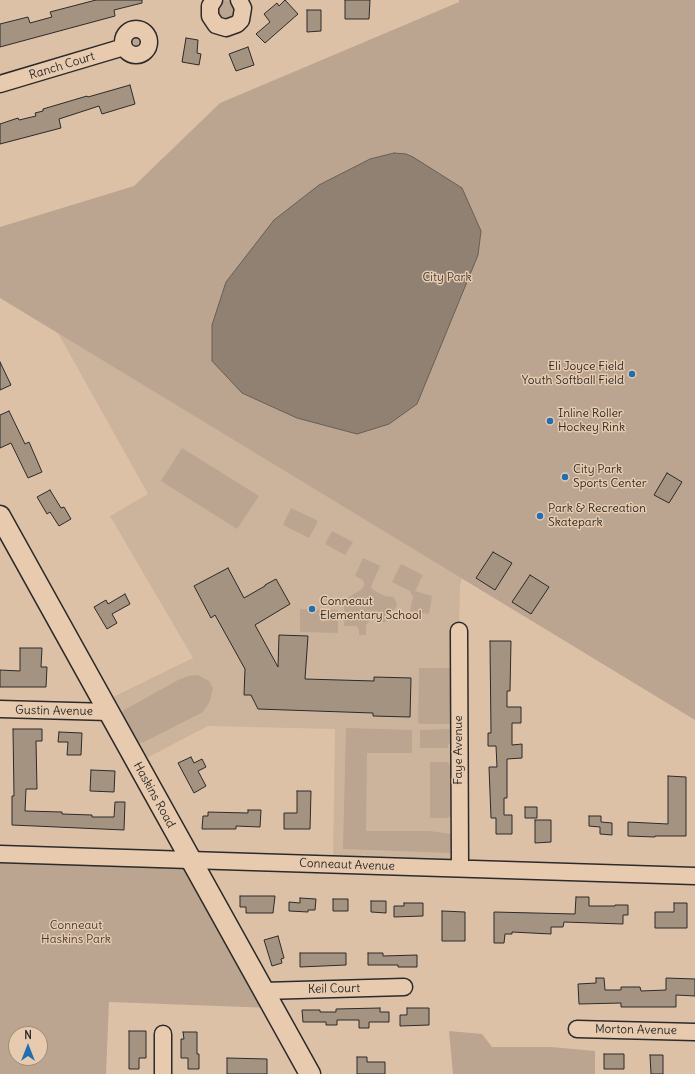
<!DOCTYPE html>
<style>
body{margin:0}
#map{position:relative;width:695px;height:1074px;overflow:hidden;background:#ddc1a7;font-family:Delius,sans-serif}
canvas{display:block}
.north{position:absolute;left:8px;top:1026px;width:40px;height:40px;box-sizing:border-box;background:#e8cbaf;border:1px solid #9c8b7a;border-radius:50%;rotate:0deg;font-size:11px;font-weight:700;line-height:16px;text-align:center;color:#2b2b2b}
.north::after{content:'';display:block;margin:auto;width:14px;height:18px;background:#1f6fb2;clip-path:polygon(50% 0,100% 100%,50% 72%,0 100%)}
</style>
<div id="map">
<canvas width="695" height="1074"></canvas>
<div class="north">N</div>
</div>
<script>
const c = document.querySelector('canvas').getContext('2d');
c.lineJoin = 'round';
function fillPath(path, color) { c.fillStyle = color; c.fill(path, 'evenodd'); }
const toPath = rows => new Path2D(rows.map(r => 'M' + r).join(''));
function trace(path, color, width, dash) { c.strokeStyle = color; c.lineWidth = width; c.lineCap = dash ? 'butt' : 'round'; c.setLineDash(dash || []); c.stroke(path); }
function drawText(font, color, halo, rows, align = 'center') {
  c.font = font + ' Delius,sans-serif'; c.lineWidth = 3; c.setLineDash([]); c.textBaseline = 'middle'; c.strokeStyle = halo; c.fillStyle = color; for (const [text, x, y, turn = 0] of rows) {
    c.save(); c.translate(x, y); c.rotate((+turn || 0) * Math.PI / 180); c.textAlign = isNaN(turn) ? turn : align; if (halo) c.strokeText(text, 0, 0); c.fillText(text, 0, 0); c.restore();
  }
}
fillPath(toPath([
 [58,333,462,578,460,586,459,631,460,868,333,865,335,729,208,726,137,763,103,702,193,658,110,516,148,494]
]), '#ccb39c');
fillPath(toPath([
 [225,0,231,1,236,6,233,19,223,20,218,16,217,6,222,2],
 [459,0,695,0,695,720,0,298,0,227,134,186,220,103,459,2],
 '131 42a6 6 0 1 1 12 0a6 6 0 1 1-12 0Z',
 [182,448,259,496,237,529,161,481],
 [291,508,318,521,309,538,283,525],
 [332,531,353,542,345,555,325,544],
 [363,558,380,566,372,584,371,587,373,590,385,596,393,597,396,601,397,606,394,610,386,613,386,622,381,622,381,619,377,616,372,618,366,625,366,635,359,635,359,629,356,626,344,626,344,600,362,589,364,585,363,580,355,576],
 [401,564,423,575,415,591,432,596,429,614,410,611,413,597,410,591,392,582],
 [300,609,338,610,338,633,300,632],
 [419,668,450,668,452,672,452,724,420,724,418,722],
 [198,675,209,681,213,688,210,701,203,712,144,742,133,743,119,719,124,710,180,679,189,676],
 [346,728,412,730,412,753,367,753,366,831,430,831,451,834,452,853,343,849],
 [453,729,453,743,448,744,448,748,420,748,420,730],
 [430,762,448,762,452,768,452,816,446,818,430,818],
 [0,854,191,860,273,1008,109,1002,106,1074,0,1074],
 [16,1034,40,1034,40,1058,16,1058],
 [449,1031,482,1034,492,1047,552,1047,595,1051,595,1074,453,1074]
]), '#bba590');
const water = toPath([
 [394,153,406,154,413,157,462,188,481,231,478,255,417,404,389,424,357,434,297,418,242,393,212,361,212,325,226,282,274,220,319,185,370,159,394,153]
]);
fillPath(water, '#918172');
trace(water, '#685f56', 1);
const building = toPath([
 [96,0,142,0,142,3,114,10,115,16,0,47,0,24,28,17,30,23,52,17,50,12,96,0],
 [285,0,298,14,265,43,256,34,270,22,264,14,277,3,279,6,285,0],
 [345,0,370,0,369,19,345,19,345,0],
 [307,10,321,10,321,31,307,32,307,10],
 [186,38,198,40,197,53,201,54,199,65,182,62,186,38],
 [248,47,254,65,236,71,229,54,248,47],
 [130,85,135,104,102,114,99,106,59,119,61,128,0,144,0,124,18,118,19,120,36,116,35,113,43,111,43,109,87,96,88,97,130,85],
 [0,362,11,385,0,390,0,362],
 [9,411,25,444,29,442,42,472,28,478,11,443,0,448,0,415,9,411],
 [667,473,682,482,669,503,654,495,667,473],
 [50,490,61,508,64,507,71,519,59,526,50,512,47,514,37,497,50,490],
 [493,552,512,563,495,590,476,578,493,552],
 [228,568,244,598,265,586,265,585,276,579,290,604,255,625,278,667,279,635,308,636,305,679,374,681,374,677,411,678,410,717,373,716,373,713,258,709,251,695,244,695,245,669,215,615,211,618,194,586,228,568],
 [530,575,549,587,531,614,512,602,530,575],
 [125,594,130,604,112,614,117,623,107,629,94,607,106,600,108,604,125,594],
 [490,641,511,641,510,691,507,691,507,707,521,707,521,723,512,723,512,745,522,744,522,758,507,759,507,798,504,798,504,815,512,815,512,834,496,834,496,818,491,818,489,767,497,767,496,746,488,746,488,733,491,733,490,641],
 [20,648,42,648,41,667,47,667,46,687,0,687,0,670,20,671,20,648],
 [13,729,42,729,42,741,36,741,37,789,26,789,25,811,62,812,62,814,92,815,92,817,114,817,115,802,125,802,124,830,12,825,12,796,14,796,13,729],
 [59,732,82,733,81,755,67,755,68,742,58,742,59,732],
 [191,757,194,763,202,759,206,767,198,771,206,786,194,793,178,763,191,757],
 [91,770,115,771,114,792,90,791,91,770],
 [668,776,686,777,686,836,655,836,655,837,628,836,628,822,668,824,668,776],
 [297,791,311,791,310,829,284,829,284,813,297,813,297,791],
 [525,807,537,807,537,818,525,818,525,807],
 [248,810,261,810,260,827,236,826,236,829,202,829,203,816,208,816,208,812,248,813,248,810],
 [589,816,601,816,601,822,612,823,612,835,600,834,600,827,589,826,589,816],
 [535,820,551,820,551,842,535,843,535,820],
 [240,896,275,896,273,913,246,913,246,907,240,907,240,896],
 [576,897,589,897,589,906,615,906,615,905,628,905,628,915,623,915,623,924,564,922,563,927,551,927,551,934,512,932,512,934,505,934,504,943,494,943,494,912,575,914,576,897],
 [300,898,316,899,315,910,308,910,308,912,289,911,289,902,300,903,300,898],
 [333,899,348,899,348,911,333,911,333,899],
 [371,901,386,901,386,913,371,912,371,901],
 [404,903,423,903,423,916,394,917,394,906,404,906,404,903],
 [674,903,687,903,687,928,655,928,655,912,674,912,674,903],
 [442,911,465,912,465,941,442,941,442,911],
 [278,936,284,958,281,959,282,963,272,966,264,940,278,936],
 [300,953,346,953,346,965,300,967,300,953],
 [368,953,383,953,383,956,417,955,417,967,398,967,398,965,368,965,368,953],
 [596,978,604,978,605,990,621,990,621,987,640,987,641,991,666,990,666,978,695,979,695,996,676,995,676,1007,621,1007,621,1003,579,1004,578,984,596,983,596,978],
 [380,1008,380,1012,389,1012,389,1022,369,1022,369,1028,359,1028,359,1020,337,1020,337,1025,326,1025,326,1022,303,1022,302,1010,320,1010,320,1012,336,1012,336,1009,380,1008],
 [407,1008,429,1008,429,1025,400,1026,400,1015,407,1015,407,1008],
 [129,1031,146,1031,146,1058,139,1058,139,1069,129,1069,129,1031],
 [183,1032,197,1032,197,1054,199,1054,199,1069,188,1069,188,1058,181,1058,181,1039,184,1039,183,1032],
 [604,1054,624,1054,624,1069,604,1069,604,1054],
 [650,1055,663,1055,663,1074,651,1074,650,1055],
 [357,1057,367,1057,367,1062,385,1062,385,1074,357,1074,357,1057],
 [227,1058,267,1059,267,1074,227,1074,227,1058]
]);
fillPath(building, '#a59381');
trace(building, '#2b2b2b', 1);
const minor = toPath([
 [214,0,210,6,210,16,216,25,226,28,237,24,241,20,243,8,239,0],
 '123 42a13 13 0 1 1 26 0a13 13 0 1 1-26 0Z',
 [0,84,124,47],
 [459,631,460,868],
 [0,709,109,712],
 [0,854,695,876],
 [263,991,404,987],
 [577,1029,695,1032],
 [163,1034,163,1074]
]);
const major = toPath([
 [0,516,310,1074]
]);
trace(minor, '#2b2b2b', 19);
trace(major, '#2b2b2b', 23);
trace(minor, '#e8cbaf', 16);
trace(major, '#e8cbaf', 20);
for (const [x, y, r, color] of [
 [632,374,4,"#1f6fb2"],
 [550,421,4,"#1f6fb2"],
 [565,477,4,"#1f6fb2"],
 [540,516,4,"#1f6fb2"],
 [312,609,4,"#1f6fb2"]
]) { const dot = new Path2D(); dot.arc(x, y, r, 0, 2 * Math.PI); c.fillStyle = color; c.fill(dot); trace(dot, '#e8cbaf', 1.5); }
drawText('12px', '#2b2b2b', '#e8cbaf', [
 ["Ranch Court",62,66,-17],
 ["Gustin Avenue",54,711,1],
 ["Faye Avenue",459,750,-90],
 ["Haskins Road",154,795,61],
 ["Conneaut Avenue",347,865,2],
 ["Keil Court",334,989,-1],
 ["Morton Avenue",636,1030,1]
]);
drawText('12px', '#413d3a', '#e8cbaf', [
 ["City Park",447,278],
 ["Conneaut",76,926],
 ["Haskins Park",76,940]
]);
drawText('12px', '#2b2b2b', '#e8cbaf', [
 ["Eli Joyce Field",624,367,"right"],
 ["Youth Softball Field",624,381,"right"],
 ["Inline Roller",558,414],
 ["Hockey Rink",558,428],
 ["City Park",573,470],
 ["Sports Center",573,484],
 ["Park & Recreation",548,509],
 ["Skatepark",548,523],
 ["Conneaut",320,602],
 ["Elementary School",320,616]
], 'left');
</script>
